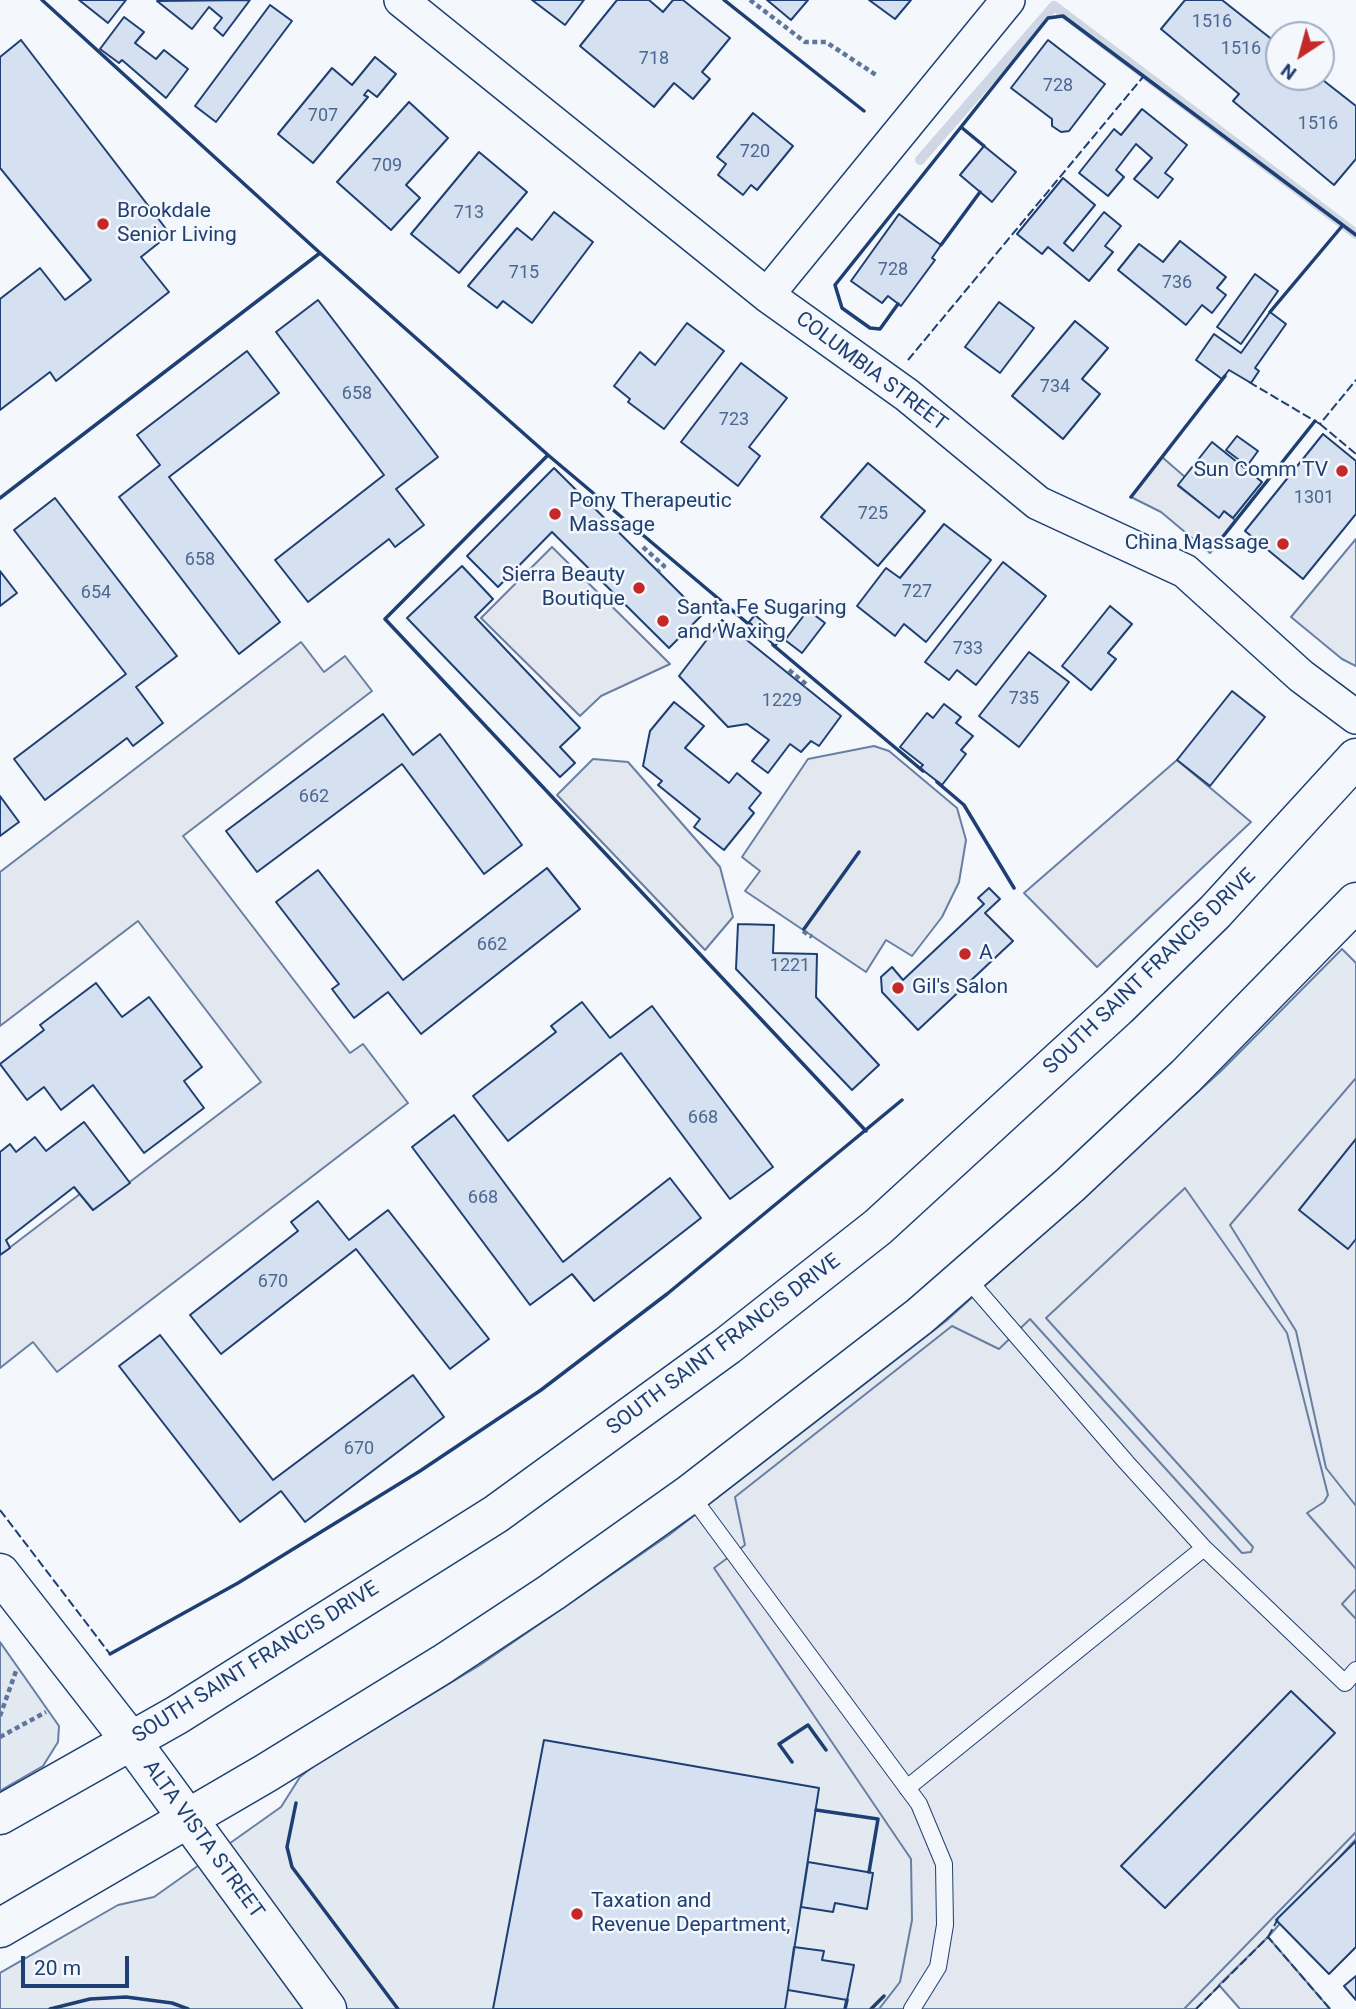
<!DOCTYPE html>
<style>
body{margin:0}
#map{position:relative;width:1356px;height:2009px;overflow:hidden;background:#f4f7fb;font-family:Roboto,sans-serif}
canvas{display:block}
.north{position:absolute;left:1265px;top:21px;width:70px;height:70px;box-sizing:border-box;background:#f4f7fb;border:2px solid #9eadc5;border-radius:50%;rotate:216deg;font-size:19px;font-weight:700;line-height:28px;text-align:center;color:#1d3f73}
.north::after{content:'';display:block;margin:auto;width:24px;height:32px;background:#c62828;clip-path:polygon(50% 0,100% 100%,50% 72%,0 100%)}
.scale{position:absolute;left:21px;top:1956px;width:108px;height:32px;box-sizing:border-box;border:4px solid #1d3f73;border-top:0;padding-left:9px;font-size:21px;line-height:24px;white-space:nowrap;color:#1d3f73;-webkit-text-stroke:5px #f4f7fb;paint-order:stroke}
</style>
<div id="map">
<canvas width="1356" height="2009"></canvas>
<div class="north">N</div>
<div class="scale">20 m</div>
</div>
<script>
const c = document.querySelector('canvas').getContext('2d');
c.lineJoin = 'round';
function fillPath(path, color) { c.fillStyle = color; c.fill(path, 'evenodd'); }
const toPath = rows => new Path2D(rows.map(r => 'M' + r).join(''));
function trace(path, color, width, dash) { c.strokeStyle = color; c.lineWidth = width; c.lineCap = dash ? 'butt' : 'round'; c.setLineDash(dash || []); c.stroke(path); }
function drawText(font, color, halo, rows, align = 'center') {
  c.font = font + ' Roboto,sans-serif'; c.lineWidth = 5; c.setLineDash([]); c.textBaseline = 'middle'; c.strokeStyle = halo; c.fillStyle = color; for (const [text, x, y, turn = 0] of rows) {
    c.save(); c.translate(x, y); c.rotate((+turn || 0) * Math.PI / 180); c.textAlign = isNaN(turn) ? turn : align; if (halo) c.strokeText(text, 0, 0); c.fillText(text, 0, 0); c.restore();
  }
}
const green = toPath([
 [1342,949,1356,963,1356,1839,1268,1937,1196,2009,0,2009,0,1973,118,1905,154,1897,281,1807,300,1777,315,1765,480,1665,669,1535,946,1321,1221,1071,1342,949],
 [0,1642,59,1726,58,1742,43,1766,0,1791,0,1642]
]);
fillPath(green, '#e3e9f0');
trace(green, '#687fa3', 2);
const parking = toPath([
 [1162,457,1185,477,1178,486,1219,517,1224,511,1236,521,1210,553,1161,512,1131,497,1162,457],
 [1356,539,1356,666,1342,659,1291,617,1356,539],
 [552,547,670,664,601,696,580,716,481,618,552,547],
 [301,642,324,672,345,656,372,691,183,836,350,1053,363,1044,408,1103,57,1372,33,1342,0,1368,0,1255,80,1194,93,1210,261,1082,138,921,0,1026,0,872,301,642],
 [874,746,889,751,957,808,966,840,959,882,942,917,912,956,886,940,866,972,745,891,760,871,742,857,808,759,874,746],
 [593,759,628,762,720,867,733,917,705,950,557,795,593,759],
 [1177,760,1251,822,1097,967,1024,893,1177,760],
 [1356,1078,1356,1506,1326,1468,1296,1331,1230,1225,1356,1078],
 [1185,1188,1287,1333,1328,1495,1324,1502,1307,1513,1356,1569,1356,1589,1342,1604,1356,1619,1356,1832,1184,2009,879,2009,900,1982,912,1920,911,1859,714,1568,745,1545,735,1497,952,1326,999,1349,1030,1319,1242,1553,1251,1552,1253,1547,1046,1318,1185,1188],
 [1268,1937,1330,2009,1240,2009,1219,1985,1268,1937],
 [126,1997,172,2003,188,2009,50,2009,90,1999,126,1997]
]);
fillPath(parking, '#e3e8f0');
trace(parking, '#687fa3', 2);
trace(toPath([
 [920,160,1054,6,1356,234]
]), '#cfd7e4', 10);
const building = toPath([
 [79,0,126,0,108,23,79,0],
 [250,0,223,36,214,28,222,18,209,7,192,29,157,1,250,0],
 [532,0,584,0,565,25,532,0],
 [617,0,649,0,663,12,673,0,683,0,730,38,702,72,710,79,693,99,674,83,654,107,580,46,617,0],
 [767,0,808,0,791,20,767,0],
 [869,0,911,0,895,19,869,0],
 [1185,0,1222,0,1279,45,1279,77,1319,77,1356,106,1356,159,1334,185,1233,101,1239,94,1161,29,1185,0],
 [270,5,292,21,216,122,195,106,270,5],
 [124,17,144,32,135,43,156,59,164,50,188,69,166,98,122,60,119,63,100,49,124,17],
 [21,40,170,234,141,257,169,292,56,381,50,372,0,410,0,299,40,268,65,300,91,280,0,168,0,57,21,40],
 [1048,40,1105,84,1069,131,1061,132,1052,126,1052,119,1011,88,1048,40],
 [375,57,396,74,377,97,368,90,364,95,368,97,313,163,278,134,332,68,352,85,375,57],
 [409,102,448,138,406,185,420,198,391,230,337,182,409,102],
 [1142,109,1187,145,1165,173,1173,179,1158,198,1134,179,1152,158,1136,144,1116,170,1124,177,1108,196,1079,173,1114,129,1121,135,1142,109],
 [753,113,793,146,757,190,751,185,743,195,718,175,726,164,717,157,753,113],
 [984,146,1016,172,992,202,960,175,984,146],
 [479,152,527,192,459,273,411,234,479,152],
 [1063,178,1095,205,1064,243,1073,251,1104,212,1121,226,1105,246,1113,252,1089,281,1048,247,1042,254,1017,234,1063,178],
 [554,212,593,242,532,323,503,301,497,308,468,286,517,228,532,240,554,212],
 [899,214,941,245,932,258,935,260,901,306,888,296,882,303,851,281,899,214],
 [1180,241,1226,277,1217,288,1226,295,1212,313,1202,305,1186,325,1118,270,1139,244,1163,262,1180,241],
 [1255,274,1278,291,1241,344,1217,327,1255,274],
 [318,300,438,457,396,489,424,525,395,547,389,539,308,602,275,560,384,475,276,332,318,300],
 [999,302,1034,328,1000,373,965,347,999,302],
 [1270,312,1286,324,1255,368,1259,371,1251,383,1229,370,1222,379,1196,360,1214,334,1241,353,1270,312],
 [1075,321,1108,348,1082,379,1100,394,1063,439,1012,396,1075,321],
 [687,323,724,351,664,429,628,402,630,399,614,386,640,352,655,365,687,323],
 [247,351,279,393,169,477,280,622,239,654,119,497,160,465,137,435,247,351],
 [741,363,787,398,749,447,760,456,738,486,681,442,741,363],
 [1323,434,1356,461,1356,514,1303,579,1245,531,1323,434],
 [1237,436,1258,451,1247,466,1226,450,1237,436],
 [1212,442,1262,482,1233,518,1224,511,1219,518,1178,485,1212,442],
 [868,463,925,511,878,566,821,517,868,463],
 [554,468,702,615,669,648,552,532,498,587,467,556,554,468],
 [55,498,177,656,136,687,163,723,133,746,127,738,45,800,14,759,126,674,14,530,55,498],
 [944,524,991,560,926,642,904,624,895,636,857,606,886,568,900,578,944,524],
 [1003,562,1046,596,976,685,957,670,949,680,925,662,1003,562],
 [462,566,493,599,475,617,580,728,560,747,575,763,560,777,407,618,462,566],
 [0,571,17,593,0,606,0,571],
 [1110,606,1132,624,1108,653,1116,659,1091,690,1062,666,1110,606],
 [808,610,825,623,802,653,785,640,808,610],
 [755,615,782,638,775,646,749,622,755,615],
 [722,620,841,716,819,746,811,741,801,752,790,744,768,773,752,761,769,740,747,724,728,727,679,676,722,620],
 [1029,652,1069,682,1019,747,979,716,1029,652],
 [1232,691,1265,717,1210,786,1177,760,1232,691],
 [674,702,704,726,685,748,729,783,737,773,761,793,749,808,754,813,724,850,694,827,700,819,658,785,662,781,643,766,650,731,674,702],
 [944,704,961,717,956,723,973,736,961,750,966,754,942,785,920,768,923,765,900,747,927,713,933,718,944,704],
 [383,714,413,755,440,734,522,845,484,874,402,764,257,872,226,831,383,714],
 [0,796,19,822,0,836,0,796],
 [547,868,580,909,421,1034,388,992,354,1018,332,989,339,984,276,902,318,870,403,980,547,868],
 [989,888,1000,899,985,913,1013,941,918,1030,882,992,881,977,892,967,903,980,984,904,978,898,989,888],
 [738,924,774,925,773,953,817,954,816,997,879,1065,852,1090,736,969,738,924],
 [96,983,122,1017,149,997,202,1067,184,1081,204,1108,144,1153,93,1085,61,1110,44,1087,27,1100,0,1064,44,1030,40,1025,96,983],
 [582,1002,610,1038,652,1006,773,1167,730,1199,621,1053,508,1141,473,1096,556,1032,551,1026,582,1002],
 [454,1115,563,1262,670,1178,701,1218,594,1301,572,1274,530,1305,412,1147,454,1115],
 [84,1122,130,1183,93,1210,74,1187,6,1240,10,1248,0,1255,0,1152,10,1144,16,1152,35,1137,46,1151,84,1122],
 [1356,1139,1356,1239,1348,1249,1299,1210,1356,1139],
 [318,1201,349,1240,388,1210,489,1339,450,1369,356,1249,221,1354,190,1315,298,1231,291,1222,318,1201],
 [160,1335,273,1480,413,1375,444,1417,305,1522,281,1491,240,1522,119,1366,160,1335],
 [1291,1691,1335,1733,1165,1908,1121,1866,1291,1691],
 [544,1740,819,1788,785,2009,493,2009,544,1740],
 [1356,1841,1356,1947,1329,1974,1276,1920,1356,1841],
 [808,1862,873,1873,867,1909,835,1903,833,1912,801,1907,808,1862],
 [794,1947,824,1951,822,1960,854,1965,847,2000,788,1990,794,1947],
 [1356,1976,1356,2000,1344,1986,1356,1976]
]);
fillPath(building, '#d5e0f0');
trace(building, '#1d3f73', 2);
const service = toPath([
 [965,1276,1126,1462,1204,1548,1345,1683,1356,1670],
 [690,1494,919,1804,944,1864,945,1925,938,1967,912,2009],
 [907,1788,1204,1548]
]);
const minor = toPath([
 [401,0,767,295,907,395,1038,503,1185,571,1301,676,1356,717],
 [767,295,1008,0]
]);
const tertiary = toPath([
 [0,1573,131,1741,327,2009]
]);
const trunk = toPath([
 [0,1815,177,1715,496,1514,727,1346,878,1227,1118,1007,1215,912,1356,758],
 [0,1928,266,1773,443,1664,552,1592,690,1494,920,1316,1070,1185,1186,1076,1356,902]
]);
trace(service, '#1d3f73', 18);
trace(minor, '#1d3f73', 36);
trace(tertiary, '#1d3f73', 41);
trace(trunk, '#1d3f73', 41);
trace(toPath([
 [750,0,805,42,826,42,876,75],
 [643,547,664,566,658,571],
 [789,670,807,685,805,687],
 [803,931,812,937],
 [0,1716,16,1671],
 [0,1737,46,1712]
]), '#5e769c', 4.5, [5, 3.5]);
trace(service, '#f4f7fb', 16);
trace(minor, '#f4f7fb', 33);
trace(tertiary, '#f4f7fb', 38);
trace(trunk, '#f4f7fb', 38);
trace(toPath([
 [908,360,1143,77],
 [1249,382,1320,424,1356,380],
 [1320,424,1356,454],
 [0,1510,110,1654],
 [1268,1937,1278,1919],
 [1196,2009,1268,1937,1330,2009]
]), '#1d3f73', 2, [9, 3.5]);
trace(toPath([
 [724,0,864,111],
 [961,127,984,146],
 [941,245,980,192],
 [320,253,548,455],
 [898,304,880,329,870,328,842,308,835,285,1048,18,1063,16,1356,235],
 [1270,312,1343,225],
 [1131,497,1225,376],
 [0,498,320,253,42,0],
 [1213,549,1315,421],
 [752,627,548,455,385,619,866,1131],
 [773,645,923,771],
 [937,782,964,805,1014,888],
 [804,929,859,852],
 [110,1654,238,1583,420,1471,541,1390,667,1294,902,1100],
 [792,1762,779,1744,808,1725,826,1750],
 [296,1803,287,1847,292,1867,398,2009],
 [816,1810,878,1819,869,1872],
 [50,2009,90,1999,126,1997,172,2003,188,2009],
 [845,2009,847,2000],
 [871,2009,884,1996]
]), '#1d3f73', 3.5);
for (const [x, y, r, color] of [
 [103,224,7,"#c62828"],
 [1342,471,7,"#c62828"],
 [555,514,7,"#c62828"],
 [1283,544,7,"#c62828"],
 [639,588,7,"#c62828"],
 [663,621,7,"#c62828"],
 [965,954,7,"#c62828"],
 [898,988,7,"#c62828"],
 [577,1914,7,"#c62828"]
]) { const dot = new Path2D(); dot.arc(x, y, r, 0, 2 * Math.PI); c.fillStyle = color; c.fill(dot); trace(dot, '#f4f7fb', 2.5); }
drawText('18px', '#4b6792', null, [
 ["1516",1212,22],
 ["1516",1241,49],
 ["718",654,59],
 ["728",1058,86],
 ["707",323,116],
 ["1516",1318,124],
 ["720",755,152],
 ["709",387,166],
 ["713",469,213],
 ["728",893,270],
 ["715",524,273],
 ["736",1177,283],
 ["734",1055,387],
 ["658",357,394],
 ["723",734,420],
 ["1301",1314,498],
 ["725",873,514],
 ["658",200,560],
 ["727",917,592],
 ["654",96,593],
 ["733",968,649],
 ["735",1024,699],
 ["1229",782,701],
 ["662",314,797],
 ["662",492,945],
 ["1221",790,966],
 ["668",703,1118],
 ["668",483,1198],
 ["670",273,1282],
 ["670",359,1449]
]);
drawText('21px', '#1d3f73', '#f4f7fb', [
 ["Brookdale",117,212],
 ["Senior Living",117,236],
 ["Sun Comm TV",1328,471,"right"],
 ["Pony Therapeutic",569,502],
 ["Massage",569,526],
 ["China Massage",1269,544,"right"],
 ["Sierra Beauty",625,576,"right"],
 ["Boutique",625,600,"right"],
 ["Santa Fe Sugaring",677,609],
 ["and Waxing",677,633],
 ["A",979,954],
 ["Gil's Salon",912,988],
 ["Taxation and",591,1902],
 ["Revenue Department,",591,1926]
], 'left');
drawText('21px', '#1d3f73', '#f4f7fb', [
 ["COLUMBIA STREET",871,372,37],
 ["SOUTH SAINT FRANCIS DRIVE",1150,972,-44],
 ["SOUTH SAINT FRANCIS DRIVE",724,1345,-37],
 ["SOUTH SAINT FRANCIS DRIVE",256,1663,-32],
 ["ALTA VISTA STREET",203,1840,54]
]);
</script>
